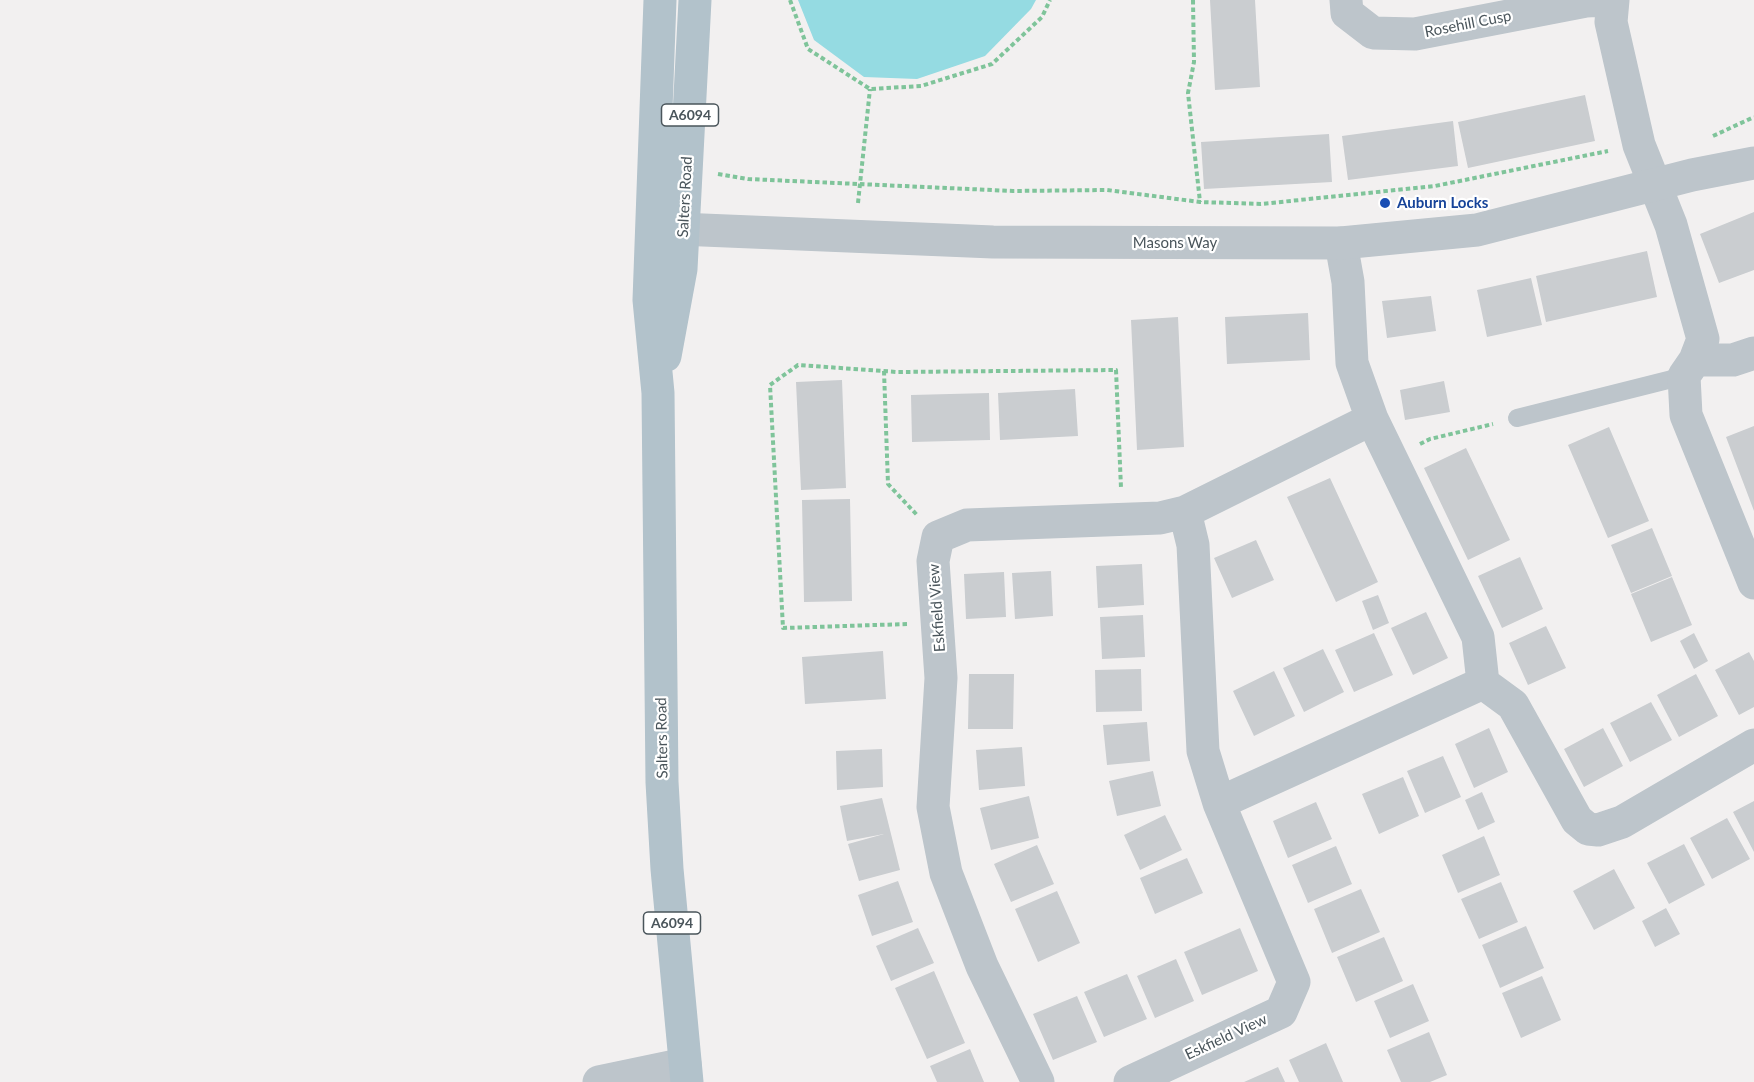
<!DOCTYPE html>
<style>
body{margin:0}
canvas{display:block;background:#f2f0f0}
</style>
<canvas width="1754" height="1082"></canvas>
<script>
const c = document.querySelector('canvas').getContext('2d');
c.lineJoin = 'round';
function fillPath(path, color) { c.fillStyle = color; c.fill(path, 'evenodd'); }
const toPath = rows => new Path2D(rows.map(r => 'M' + r).join(''));
function trace(path, color, width, dash) { c.strokeStyle = color; c.lineWidth = width; c.lineCap = dash ? 'butt' : 'round'; c.setLineDash(dash || []); c.stroke(path); }
function drawText(font, color, halo, rows, align = 'center') {
  c.font = font + ' Lato,sans-serif'; c.lineWidth = 4.5; c.setLineDash([]); c.textBaseline = 'middle'; c.strokeStyle = halo; c.fillStyle = color; for (const [text, x, y, turn = 0] of rows) {
    c.save(); c.translate(x, y); c.rotate((+turn || 0) * Math.PI / 180); c.textAlign = isNaN(turn) ? turn : align; if (halo) c.strokeText(text, 0, 0); c.fillText(text, 0, 0); c.restore();
  }
}
fillPath(toPath([
 [798,0,1036,0,1031,9,985,56,917,79,864,77,814,40]
]), '#95dbe2');
fillPath(toPath([
 [1210,0,1255,0,1260,87,1215,90],
 [1585,95,1595,141,1468,168,1458,122],
 [1453,121,1458,166,1348,180,1342,136],
 [1329,134,1332,182,1204,189,1201,142],
 [1754,212,1754,270,1719,283,1700,234],
 [1647,251,1657,297,1546,322,1536,276],
 [1531,278,1542,325,1487,337,1477,290],
 [1431,296,1436,331,1387,338,1382,301],
 [1308,313,1310,360,1227,364,1225,317],
 [1178,317,1184,447,1137,450,1131,320],
 [842,380,846,488,801,490,796,382],
 [1444,381,1450,412,1405,420,1400,390],
 [1075,389,1078,436,1000,440,998,393],
 [989,393,990,440,912,442,911,395],
 [1754,426,1754,511,1726,437],
 [1609,427,1649,521,1608,538,1568,445],
 [1466,448,1510,540,1468,560,1424,468],
 [1330,478,1378,582,1336,602,1287,497],
 [850,499,852,601,804,602,802,500],
 [1652,528,1672,576,1631,593,1611,545],
 [1256,540,1274,580,1232,598,1214,558],
 [1520,557,1543,609,1502,628,1478,576],
 [1142,564,1144,605,1098,608,1096,566],
 [1051,571,1053,616,1015,619,1012,573],
 [1004,572,1006,617,966,619,964,574],
 [1672,577,1692,625,1651,642,1631,594],
 [1378,595,1389,623,1373,630,1362,601],
 [1426,612,1448,658,1413,675,1391,628],
 [1143,615,1145,657,1102,659,1100,617],
 [1546,626,1566,668,1528,685,1509,643],
 [1374,633,1393,675,1354,692,1335,650],
 [1694,633,1708,661,1694,669,1680,641],
 [1323,649,1344,692,1304,712,1283,668],
 [883,651,886,699,805,704,802,657],
 [1749,652,1754,661,1754,707,1739,715,1715,670],
 [1141,669,1142,711,1096,712,1095,670],
 [1274,671,1295,716,1254,736,1233,691],
 [969,674,1014,674,1013,729,968,729],
 [1696,674,1718,716,1679,737,1657,695],
 [1651,702,1672,740,1630,762,1610,723],
 [1147,722,1150,761,1107,765,1103,725],
 [1489,728,1508,772,1474,788,1455,744],
 [1603,728,1623,766,1584,787,1564,749],
 [1022,747,1025,786,979,790,976,750],
 [882,749,883,787,837,790,836,751],
 [1443,756,1461,797,1425,813,1407,771],
 [1153,771,1161,806,1117,816,1109,781],
 [1403,777,1419,816,1379,834,1362,794],
 [1482,792,1495,822,1478,830,1465,800],
 [1029,796,1039,838,991,850,980,808],
 [882,798,900,870,859,881,848,844,884,834,847,841,840,806],
 [1754,801,1754,852,1733,812],
 [1316,802,1332,839,1288,858,1273,821],
 [1165,815,1182,850,1140,870,1124,835],
 [1727,818,1750,859,1712,879,1690,838],
 [1484,836,1500,875,1458,893,1442,855],
 [1684,844,1705,885,1669,904,1647,863],
 [1037,845,1054,884,1011,902,994,864],
 [1336,846,1352,884,1308,903,1292,865],
 [1187,858,1203,893,1155,914,1140,878],
 [1614,869,1635,908,1594,930,1573,891],
 [898,881,913,922,872,936,858,895],
 [1501,882,1518,922,1479,939,1461,899],
 [1361,889,1380,932,1332,953,1314,909],
 [1057,891,1080,943,1038,962,1015,909],
 [1666,908,1680,934,1655,947,1642,921],
 [1526,926,1544,968,1500,988,1482,945],
 [918,928,934,963,891,981,876,946],
 [1240,928,1258,971,1202,995,1184,952],
 [1384,937,1403,981,1356,1002,1337,957],
 [1176,959,1194,1001,1155,1018,1137,976],
 [934,971,965,1043,927,1059,895,988],
 [1127,974,1147,1019,1104,1037,1084,992],
 [1542,976,1561,1020,1521,1038,1502,993],
 [1413,984,1429,1021,1390,1038,1374,1001],
 [1077,996,1097,1042,1053,1060,1033,1014],
 [1429,1032,1447,1075,1430,1082,1401,1082,1387,1050],
 [1326,1043,1343,1082,1299,1082,1289,1060],
 [970,1049,984,1082,937,1082,930,1066],
 [1278,1067,1285,1082,1244,1082]
]), '#cacdd0');
trace(toPath([
 [790,0,808,49,870,89,921,86,992,64,1042,17,1050,0],
 [1193,0,1194,62,1188,93,1200,202],
 [1713,136,1754,117],
 [718,174,748,179,1013,191,1107,190,1200,202,1261,204,1435,186,1608,151],
 [858,203,870,89],
 [884,371,888,484,917,515],
 [1420,444,1430,439,1493,424],
 [907,624,783,628,770,385,798,365,897,372,1116,370,1121,488]
]), '#7fc49a', 4, [4.5, 3]);
trace(toPath([
 [1517,418,1684,376]
]), '#bdc5cb', 18);
trace(toPath([
 [1346,0,1347,13,1373,33,1415,34,1586,1,1607,0],
 [1613,0,1611,22,1639,145,1671,225,1703,339,1695,360,1684,376,1686,415,1754,583],
 [1341,243,1348,282,1352,363,1372,419,1478,637,1483,683],
 [1695,360,1733,360,1754,353],
 [1483,683,1513,705,1577,820,1588,829,1598,830,1622,822,1754,745],
 [1219,803,1483,683],
 [599,1082,685,1064],
 [1038,1082,982,966,946,873,933,807,941,678,933,561,938,537,967,525,1160,518,1185,512,1372,419],
 [1130,1082,1281,1012,1294,982,1219,803,1203,751,1193,545,1185,512]
]), '#bdc5cb', 33);
trace(toPath([
 [655,228,993,242,1341,243,1477,230,1692,175,1754,163]
]), '#bdc5cb', 33);
trace(toPath([
 [660,0,649,300,658,393,662,782,667,869,687,1082],
 [665,356,681,269,695,0]
]), '#b2c2cb', 33);
for (const [x, y, r, color] of [
 [1385,203,6,"#1a4fb4"]
]) { const dot = new Path2D(); dot.arc(x, y, r, 0, 2 * Math.PI); c.fillStyle = color; c.fill(dot); trace(dot, '#fff', 2); }
for (const [x, y, w] of [
 [690,115,57],
 [672,923,57]
]) { const box = new Path2D(); box.roundRect(x - w / 2, y - 11, w, 22, 4.5); c.fillStyle = '#fff'; c.fill(box); trace(box, '#4a555b', 1.5); }
drawText('bold 14px', '#4a555b', null, [
 ["A6094",690,115],
 ["A6094",672,923]
]);
drawText('15px', '#4a555b', '#fff', [
 ["Rosehill Cusp",1468,24,-11],
 ["Salters Road",685,197,-87],
 ["Masons Way",1175,243],
 ["Eskfield View",937,608,-94],
 ["Salters Road",662,738,-91],
 ["Eskfield View",1226,1037,-25]
]);
drawText('bold 15px', '#164399', '#fff', [
 ["Auburn Locks",1397,203]
], 'left');
</script>
